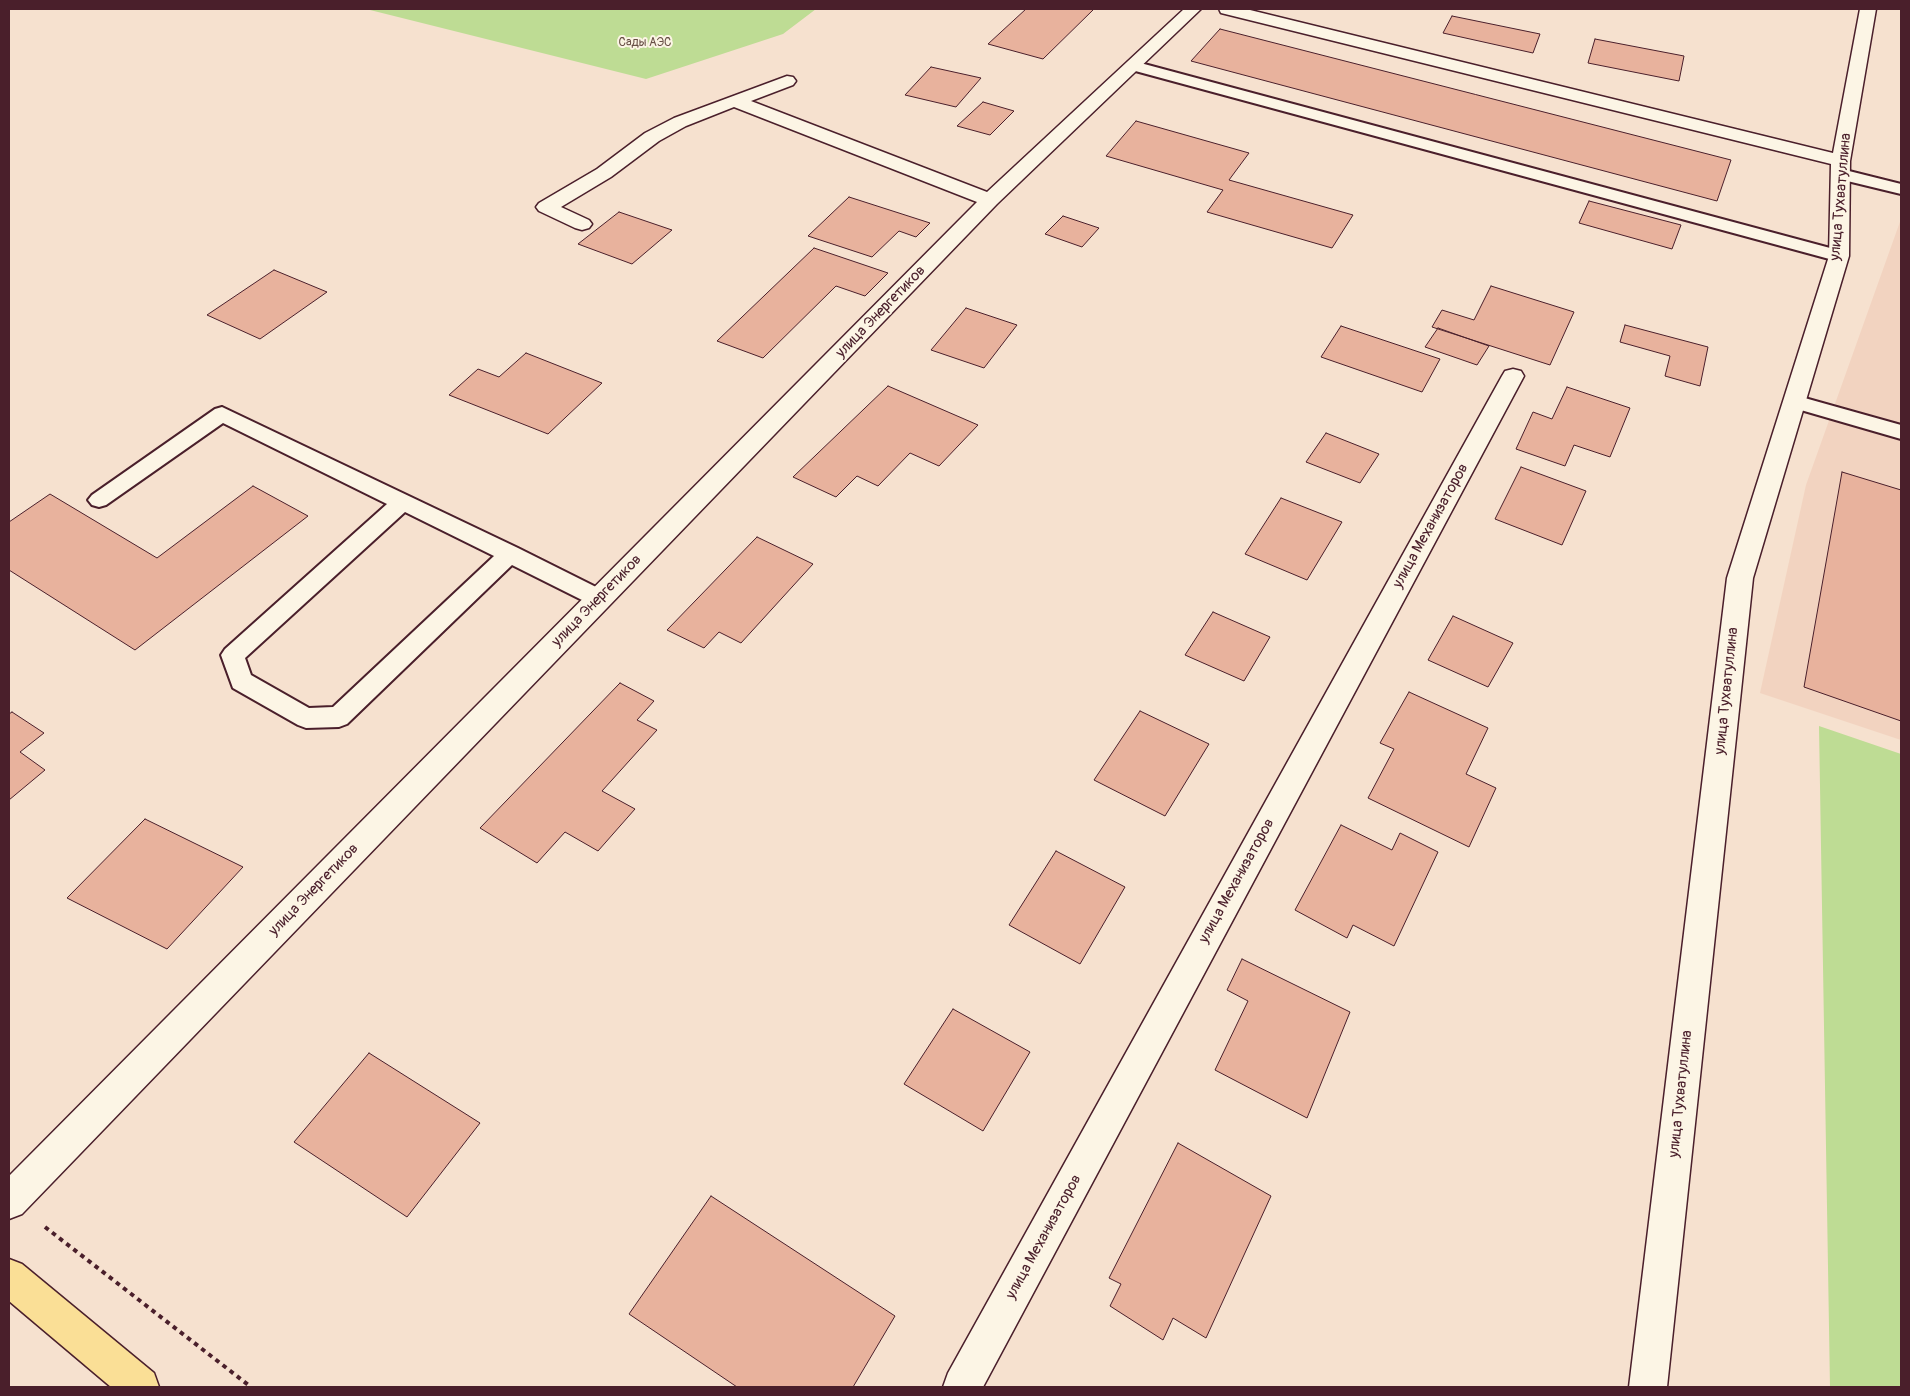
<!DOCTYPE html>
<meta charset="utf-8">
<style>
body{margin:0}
#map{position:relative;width:1910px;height:1396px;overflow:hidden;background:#f6e1cf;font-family:Pangolin,sans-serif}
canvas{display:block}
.frame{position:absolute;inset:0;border:10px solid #4a1f2b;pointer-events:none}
</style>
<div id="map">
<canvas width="1910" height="1396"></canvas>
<div class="frame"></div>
</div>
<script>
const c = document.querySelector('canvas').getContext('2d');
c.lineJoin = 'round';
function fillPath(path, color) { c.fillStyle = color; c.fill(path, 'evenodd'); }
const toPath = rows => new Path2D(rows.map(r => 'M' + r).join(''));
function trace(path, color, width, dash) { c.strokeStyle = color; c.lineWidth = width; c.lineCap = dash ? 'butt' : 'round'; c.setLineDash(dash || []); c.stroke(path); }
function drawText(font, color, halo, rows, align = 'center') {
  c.font = font + ' Pangolin,sans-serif'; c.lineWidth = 4; c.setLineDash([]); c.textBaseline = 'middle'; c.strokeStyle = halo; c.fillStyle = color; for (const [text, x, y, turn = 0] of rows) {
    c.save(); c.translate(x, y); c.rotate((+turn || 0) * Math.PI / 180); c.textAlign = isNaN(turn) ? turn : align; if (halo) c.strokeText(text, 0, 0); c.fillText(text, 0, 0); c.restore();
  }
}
fillPath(toPath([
 [1901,219,1901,740,1760,693,1806,485]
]), '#f2d3c0');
fillPath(toPath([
 [366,9,816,9,783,34,646,79],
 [1819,726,1901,754,1901,1387,1830,1387]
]), '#bedc94');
const building = toPath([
 [1026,9,1094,9,1043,59,988,44,1026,9],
 [1452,16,1540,34,1533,53,1443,33,1452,16],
 [1220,29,1731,160,1717,201,1191,61,1220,29],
 [1595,39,1684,56,1679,81,1588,63,1595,39],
 [931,67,981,78,956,107,905,95,931,67],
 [983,102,1014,111,990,135,957,126,983,102],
 [1136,121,1249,153,1229,180,1353,215,1332,248,1207,212,1223,190,1106,156,1136,121],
 [849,197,930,223,916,237,899,231,872,257,808,236,849,197],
 [1589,201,1681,225,1672,249,1579,223,1589,201],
 [619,212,672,230,632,264,578,244,619,212],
 [1063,216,1099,228,1082,247,1045,234,1063,216],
 [814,248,888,273,865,296,836,286,763,358,717,341,814,248],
 [274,270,327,292,260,339,207,315,274,270],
 [1491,286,1574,312,1550,365,1432,327,1442,310,1474,320,1491,286],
 [966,308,1017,325,984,368,931,350,966,308],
 [1625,325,1708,347,1700,386,1665,376,1670,356,1620,342,1625,325],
 [1341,326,1440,359,1422,392,1321,357,1341,326],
 [1438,328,1489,346,1477,365,1425,347,1438,328],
 [526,353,602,383,548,434,449,395,478,369,499,377,526,353],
 [888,386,978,425,939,466,910,453,878,486,857,476,836,497,793,477,888,386],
 [1567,387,1630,408,1610,457,1574,445,1565,466,1516,449,1533,412,1552,419,1567,387],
 [1326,433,1379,454,1360,483,1306,462,1326,433],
 [1521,467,1586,491,1562,545,1495,519,1521,467],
 [1842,472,1901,490,1901,721,1804,687,1842,472],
 [253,486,308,516,135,650,9,570,9,522,50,494,157,558,253,486],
 [1281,498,1342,522,1307,580,1245,554,1281,498],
 [757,537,813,564,741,643,719,632,704,648,667,630,757,537],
 [1213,612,1270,637,1244,681,1185,655,1213,612],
 [1453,616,1513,643,1488,687,1428,660,1453,616],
 [620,683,654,701,637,720,657,730,602,791,635,809,598,851,565,832,537,863,480,828,620,683],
 [1409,692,1488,728,1466,774,1496,788,1469,847,1368,798,1394,749,1380,743,1409,692],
 [1140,711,1209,744,1165,816,1094,780,1140,711],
 [12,712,44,733,20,752,45,770,9,800,9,714,12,712],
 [145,819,243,867,167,949,67,898,145,819],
 [1341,825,1392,850,1400,833,1438,852,1394,946,1353,925,1347,938,1295,910,1341,825],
 [1056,851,1125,887,1080,964,1009,925,1056,851],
 [1242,959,1350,1012,1307,1118,1215,1070,1248,1001,1227,990,1242,959],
 [953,1009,1030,1052,983,1131,904,1084,953,1009],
 [369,1053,480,1123,407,1217,294,1142,369,1053],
 [1178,1143,1271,1196,1206,1338,1173,1318,1163,1340,1110,1306,1121,1284,1109,1278,1178,1143],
 [711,1196,895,1316,853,1387,737,1387,629,1314,711,1196]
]);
fillPath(building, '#e8b29d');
trace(building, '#4a1f2b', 1);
const lane = toPath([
 [1133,61,1845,252,1848,256,1845,260,1839,261,1833,260,1128,69,1125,66,1128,63,1133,61],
 [1841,169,1901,184,1901,194,1835,178,1833,174,1835,170,1841,169],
 [1794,395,1901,425,1901,439,1787,406,1784,401,1787,396,1794,395],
 [222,407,518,548,608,593,611,599,608,605,600,607,592,605,512,565,347,724,339,727,306,728,298,725,233,688,221,655,225,649,387,504,223,423,106,505,99,507,92,505,88,500,92,495,215,409,222,407],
 [405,512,494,556,333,707,309,708,251,675,245,658,405,512]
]);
const street = toPath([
 [1184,9,1201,9,997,204,22,1214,9,1219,9,1176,977,202,734,107,686,126,659,141,611,177,561,207,589,220,592,224,589,228,582,230,575,228,539,211,536,207,539,203,597,169,645,133,674,118,787,76,793,77,796,81,793,85,751,101,987,192,1184,9],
 [1219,9,1246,9,1833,153,1860,9,1876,9,1850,161,1849,256,1753,578,1667,1387,1629,1387,1727,578,1829,256,1831,164,1221,13,1219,9],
 [1513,369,1521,371,1524,376,983,1387,943,1387,948,1373,1502,376,1505,371,1513,369]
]);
const primary = toPath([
 [9,1259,22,1264,154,1373,159,1387,111,1387,9,1301,9,1259]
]);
trace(lane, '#4a1f2b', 4);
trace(street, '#4a1f2b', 3);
trace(primary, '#4a1f2b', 3);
trace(toPath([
 [45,1227,251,1387]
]), '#4a1f2b', 4, [4.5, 4.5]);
fillPath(lane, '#fcf5e5');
fillPath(street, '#fcf5e5');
fillPath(primary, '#fadf96');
drawText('12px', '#674e45', '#fcf5e5', [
 ["Сады АЭС",645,43]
]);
drawText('15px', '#4a1f2b', '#fcf5e5', [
 ["улица Тухватуллина",1841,197,-85],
 ["улица Энергетиков",881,312,-46],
 ["улица Механизаторов",1431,526,-61],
 ["улица Энергетиков",597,601,-46],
 ["улица Тухватуллина",1727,691,-84],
 ["улица Механизаторов",1237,881,-61],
 ["улица Энергетиков",314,890,-46],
 ["улица Тухватуллина",1681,1094,-84],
 ["улица Механизаторов",1044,1237,-61]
]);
</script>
